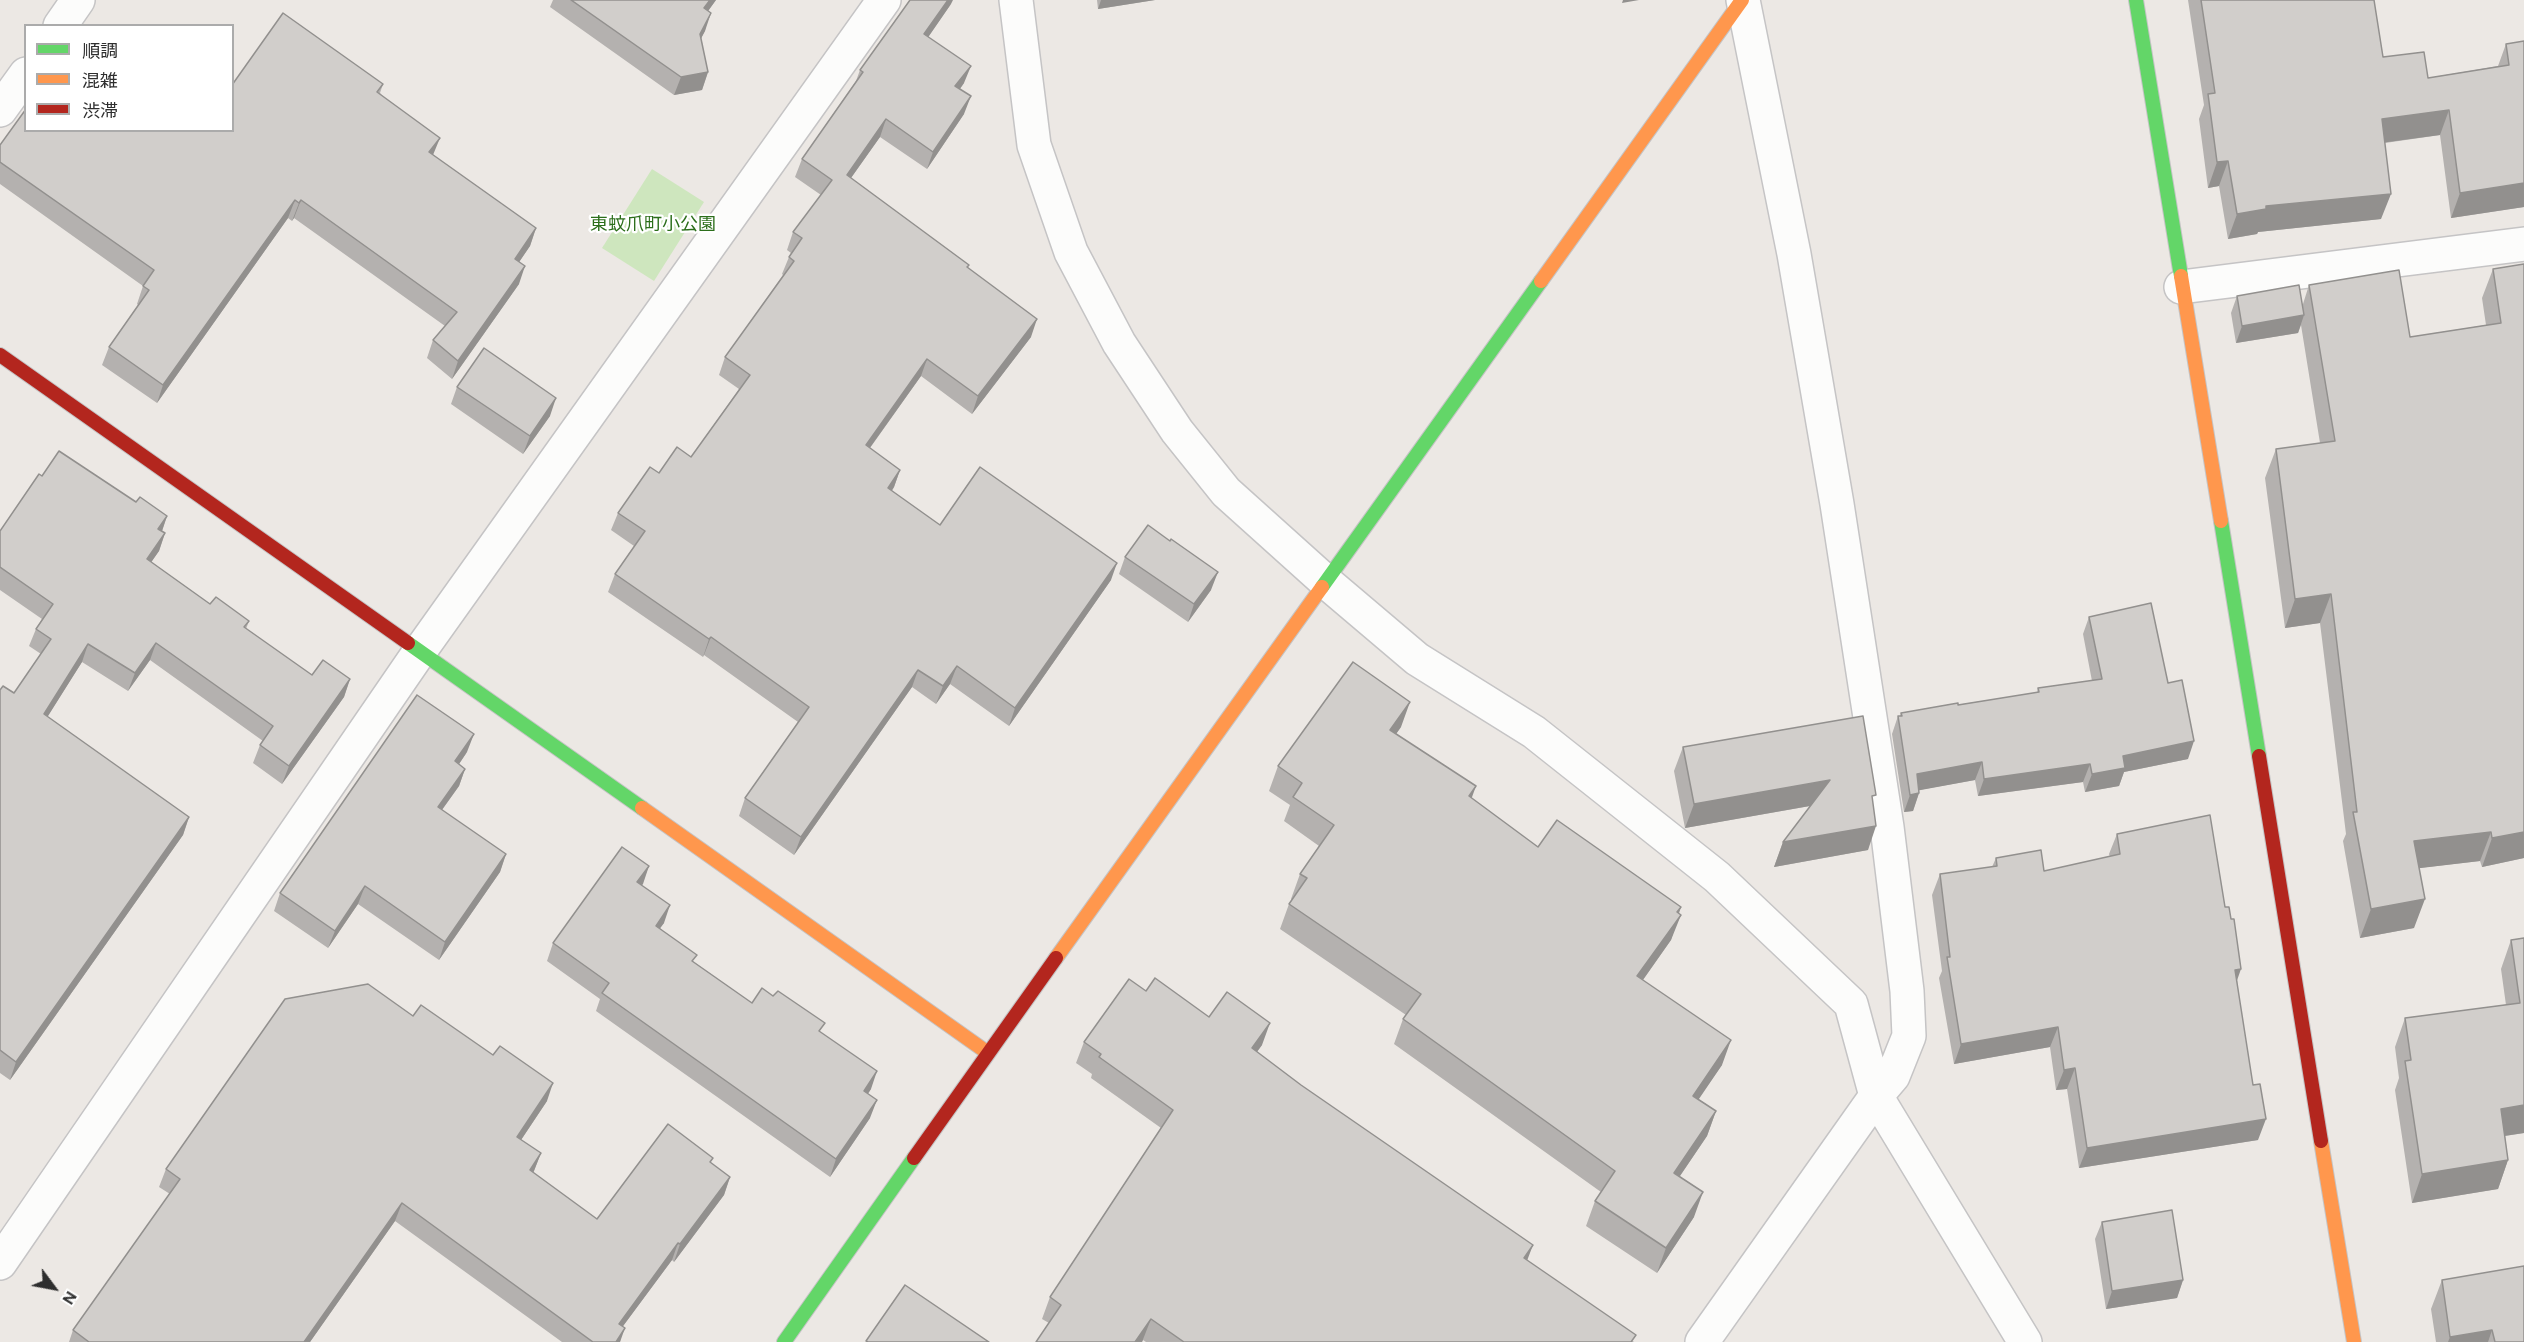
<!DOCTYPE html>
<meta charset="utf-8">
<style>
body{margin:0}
#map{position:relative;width:2524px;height:1342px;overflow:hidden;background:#ece8e4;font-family:"DM Sans","Noto Sans JP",sans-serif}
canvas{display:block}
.legend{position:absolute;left:24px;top:24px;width:210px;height:108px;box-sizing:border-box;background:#fff;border:2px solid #ababab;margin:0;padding:8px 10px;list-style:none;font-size:18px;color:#2e2e2e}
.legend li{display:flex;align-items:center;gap:12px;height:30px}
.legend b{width:30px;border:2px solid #ababab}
.north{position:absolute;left:24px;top:1258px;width:60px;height:60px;-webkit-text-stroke:4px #fff;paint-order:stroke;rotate:122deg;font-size:16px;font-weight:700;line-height:24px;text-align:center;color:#2e2e2e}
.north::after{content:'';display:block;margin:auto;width:21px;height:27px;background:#2e2e2e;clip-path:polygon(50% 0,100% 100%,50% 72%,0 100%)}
</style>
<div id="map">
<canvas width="2524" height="1342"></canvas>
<ul class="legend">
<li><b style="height:8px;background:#63d668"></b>順調</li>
<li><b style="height:8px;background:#ff974d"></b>混雑</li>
<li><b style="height:8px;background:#b3261e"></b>渋滞</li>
</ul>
<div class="north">N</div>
</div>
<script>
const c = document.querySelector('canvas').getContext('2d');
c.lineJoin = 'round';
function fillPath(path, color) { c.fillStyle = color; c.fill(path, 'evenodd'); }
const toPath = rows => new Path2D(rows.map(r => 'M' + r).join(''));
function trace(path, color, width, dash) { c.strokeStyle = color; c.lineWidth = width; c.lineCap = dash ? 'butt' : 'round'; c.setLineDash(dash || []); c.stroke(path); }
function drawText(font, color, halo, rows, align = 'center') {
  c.font = font + ' "DM Sans","Noto Sans JP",sans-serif'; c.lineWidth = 4.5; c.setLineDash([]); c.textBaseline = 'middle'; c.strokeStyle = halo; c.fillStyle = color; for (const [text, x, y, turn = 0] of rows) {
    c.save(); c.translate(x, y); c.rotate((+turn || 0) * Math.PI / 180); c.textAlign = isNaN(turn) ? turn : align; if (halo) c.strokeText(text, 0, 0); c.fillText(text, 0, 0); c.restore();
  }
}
fillPath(toPath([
 [652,169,704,202,654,281,602,248]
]), '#cee6be');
const street = toPath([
 [1016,0,1034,145,1071,252,1119,343,1177,431,1226,492,1325,581,1417,659,1534,732,1717,877,1851,1004,1876,1096,2025,1342],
 [60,26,78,0],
 [0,110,26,74],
 [2181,287,2524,244],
 [0,1263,420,651,884,0],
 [1702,1342,1876,1096,1893,1076,1909,1036,1907,991,1887,827,1837,504,1794,254,1743,0]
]);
const fast = toPath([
 [2136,0,2181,276],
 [2221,521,2259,756],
 [1322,587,1541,281],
 [408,643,642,808],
 [784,1342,914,1158]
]);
const slow = toPath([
 [2181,276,2221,521],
 [1541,281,1742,0],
 [642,808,988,1053],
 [1056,958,1322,587],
 [2321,1141,2354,1342]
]);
const jam = toPath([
 [0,355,408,643],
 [2259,756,2321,1141],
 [914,1158,1056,958]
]);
trace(street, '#c5c4c5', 36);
trace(fast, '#c5c4c5', 16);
trace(slow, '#c5c4c5', 16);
trace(jam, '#c5c4c5', 16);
trace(street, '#fcfcfb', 33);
trace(fast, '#63d668', 14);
trace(slow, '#ff974d', 14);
trace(jam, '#b3261e', 14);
fillPath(toPath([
 [553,0,716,0,708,11,705,31,701,38,708,72,702,90,674,95,550,7],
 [1097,0,1155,0,1098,9],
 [2188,0,2374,0,2383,57,2428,78,2498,66,2506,44,2524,41,2524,207,2451,218,2440,135,2385,143,2381,219,2258,232,2257,234,2228,239,2219,186,2208,188,2199,119,2204,105],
 [951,4,928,37,964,83,960,89,964,114,927,169,880,137,851,178,969,265,968,268,1031,337,972,414,921,376,870,448,900,470,894,487,892,491,940,525,1111,580,1009,726,950,684,936,704,912,687,794,855,739,816,745,798,798,722,704,655,703,657,608,592,615,574,634,546,611,530,618,513,659,473,691,457,739,389,719,375,725,357,783,275,782,274,789,257,791,253,787,250,793,232,821,195,795,177,802,159,856,81,860,70],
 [383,84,380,93,433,155,536,228,530,246,519,262,519,284,452,379,427,358,433,340,445,326,294,218,292,221,288,218,157,403,102,365,109,347,138,305,137,304,143,286,0,184,0,145,26,130],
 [2524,264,2524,858,2482,867,2480,861,2419,868,2414,928,2360,938,2343,841,2346,834,2320,623,2285,628,2265,478,2276,449,2320,443,2301,325,2298,333,2236,343,2231,313,2237,296,2303,304,2309,285,2410,337,2486,325,2482,298,2493,269],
 [457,387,550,416,523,454,451,404],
 [42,476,136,502,167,516,162,531,165,533,159,551,151,562,210,604,249,621,246,629,312,675,350,679,344,697,282,784,253,763,260,745,263,741,150,660,128,691,82,662,47,717,189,817,183,835,10,1080,0,1073,0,690,14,693,41,654,29,646,36,629,42,619,0,590,0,531],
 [1125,557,1211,590,1188,622,1119,574],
 [2089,617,2168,683,2188,759,2124,772,2119,786,2085,792,2083,782,1978,796,1975,780,1919,790,1919,793,1913,811,1904,812,1892,734,1898,716,1900,716,1901,713,2037,693,2038,688,2092,681,2083,634],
 [1401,727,1396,734,1472,799,1538,847,1681,907,1671,940,1643,980,1722,1065,1698,1099,1716,1111,1707,1136,1680,1176,1694,1217,1657,1273,1586,1226,1595,1201,1601,1192,1394,1044,1403,1019,1406,1015,1280,929,1289,904,1292,900,1291,899,1300,874,1319,846,1284,821,1290,805,1269,791,1278,766],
 [1683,747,1873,803,1868,850,1774,867,1783,842,1810,806,1685,828,1674,771],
 [467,752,459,764,465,769,459,786,442,810,506,854,500,872,439,960,358,904,328,948,274,911,280,893],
 [2117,834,2237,980,2258,1140,2079,1168,2067,1089,2056,1090,2050,1047,1954,1064,1939,978,1942,971,1932,895,1940,874,1992,867,1996,858,2044,871,2110,857,2109,854],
 [649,866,641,885,664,923,660,928,694,962,752,1003,821,1033,871,1089,868,1094,870,1118,830,1177,596,1011,600,999,547,961,553,943],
 [2524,938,2524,1133,2505,1136,2508,1160,2498,1189,2412,1203,2395,1090,2399,1078,2395,1047,2405,1018,2506,1005,2501,969,2511,940],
 [1146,991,1262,1045,1257,1052,1634,1342,1146,1342,1143,1340,1142,1342,1036,1342,1049,1323,1042,1319,1050,1297,1161,1128,1091,1078,1092,1074,1076,1063,1084,1042],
 [413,1016,547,1101,521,1140,541,1153,533,1173,597,1219,711,1163,730,1177,724,1195,674,1262,672,1260,623,1326,620,1342,562,1342,395,1221,310,1342,69,1342,73,1330,170,1194,159,1187,166,1169],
 [2102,1222,2183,1280,2177,1298,2106,1309,2095,1239],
 [2442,1280,2524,1342,2436,1342,2431,1309]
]), '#b4b1af');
fillPath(toPath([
 [710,0,716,0,698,25,704,8],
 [948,0,953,0,951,4,918,52,924,34],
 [1101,0,1155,0,1098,9],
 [1623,0,1639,0,1622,3],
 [711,13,705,31,694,52,700,34],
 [971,66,964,83,949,104,955,86],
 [708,72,702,90,674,95,681,77],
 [971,96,964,114,927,169,933,152],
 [2449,110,2440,135,2373,144,2382,119],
 [886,119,880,137,841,192,847,175],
 [440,138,433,155,429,152],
 [2228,161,2219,186,2208,188,2217,162],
 [2524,183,2524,207,2451,218,2460,193],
 [2391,194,2381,219,2258,232,2257,234,2228,239,2237,214,2266,206],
 [295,200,288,218,157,403,163,385],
 [301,200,294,218,292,221,299,203],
 [536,228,530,246,509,277,515,259],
 [525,266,519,284,452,379,458,361],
 [2304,315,2298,333,2236,343,2242,326],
 [1037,319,1031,337,972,414,978,396],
 [927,359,921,376,859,463,866,445],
 [556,398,550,416,523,454,530,436],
 [900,470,894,487,881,506,888,488],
 [167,516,161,534,158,529],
 [165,533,159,551,141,577,147,559],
 [1117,563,1111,580,1009,726,1015,708],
 [1218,572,1211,590,1188,622,1194,604],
 [2331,594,2320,623,2285,628,2295,599],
 [711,637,704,655,703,657,709,639],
 [156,643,150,660,128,691,135,673],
 [88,644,82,662,38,732,44,714],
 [957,666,950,684,936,704,943,686],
 [918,670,912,687,794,855,801,837],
 [350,679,344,697,282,784,289,766],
 [1410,702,1401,727,1381,755,1390,730],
 [474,734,467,752,449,779,455,761],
 [2194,741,2188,759,2124,772,2119,786,2085,792,2092,774,2123,756],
 [1982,762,1975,780,1910,792,1917,774],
 [2090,764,2083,782,1978,796,1984,779],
 [465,769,459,786,431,825,438,807],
 [1830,780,1821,804,1685,828,1694,804],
 [1476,786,1467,811,1469,796],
 [1919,793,1913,811,1904,812,1910,795],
 [189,817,183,835,10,1080,16,1062],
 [1876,826,1868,850,1774,867,1783,842],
 [2491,832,2480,861,2404,870,2414,841],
 [2524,832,2524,858,2482,867,2492,838],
 [506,854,500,872,439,960,445,942],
 [649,866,643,884,631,900,637,882],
 [365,886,358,904,328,948,335,931],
 [2425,899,2414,928,2360,938,2371,909],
 [670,905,664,923,649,943,656,926],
 [1681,907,1675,922,1681,915,1671,940,1628,1001,1637,976],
 [2241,969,2234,989,2235,970],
 [1270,1023,1262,1045,1244,1069,1252,1048],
 [2058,1027,2050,1047,1954,1064,1961,1044],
 [1731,1040,1722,1065,1684,1121,1693,1096],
 [2075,1068,2067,1089,2056,1090,2064,1070],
 [877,1071,871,1089,857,1109,864,1091],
 [553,1083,547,1101,511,1155,517,1137],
 [877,1100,870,1118,830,1177,836,1159],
 [2524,1105,2524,1133,2490,1138,2501,1109],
 [1716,1111,1707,1136,1665,1198,1674,1173],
 [2266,1119,2258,1140,2079,1168,2087,1148],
 [541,1153,534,1171,524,1188,530,1170],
 [2508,1160,2498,1189,2412,1203,2422,1174],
 [730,1177,724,1195,674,1262,680,1244],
 [1703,1192,1694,1217,1657,1273,1666,1248],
 [402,1203,395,1221,310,1342,304,1342],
 [678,1243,672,1260,612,1341,619,1324],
 [1533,1245,1525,1266,1524,1258],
 [2183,1280,2177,1298,2106,1309,2112,1291],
 [1151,1319,1142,1342,1135,1342],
 [625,1328,620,1342,616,1342],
 [2492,1330,2488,1342,2448,1342,2450,1337]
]), '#92908e');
const building = toPath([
 [571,0,710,0,704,8,711,13,700,34,708,72,681,77,571,0],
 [910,0,948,0,924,34,971,66,955,86,971,96,933,152,886,119,847,175,969,265,967,267,1037,319,978,396,927,359,866,445,900,470,888,488,940,525,980,467,1117,563,1015,708,957,666,943,686,918,670,801,837,745,798,809,707,711,637,709,639,615,574,645,531,618,513,650,467,659,473,677,447,691,457,750,375,725,357,794,261,789,257,802,238,793,232,832,180,802,159,863,72,860,70,910,0],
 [2201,0,2374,0,2383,57,2424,52,2428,78,2509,65,2506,44,2524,41,2524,183,2460,193,2449,110,2382,119,2391,194,2266,206,2266,209,2237,214,2228,161,2217,162,2208,94,2215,93,2201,0],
 [283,13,383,84,377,92,440,138,429,152,536,228,515,259,525,266,458,361,433,340,457,312,301,200,299,203,295,200,163,385,109,347,149,290,143,286,154,270,0,162,0,145,26,109,26,130,232,130,232,85,283,13],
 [2524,264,2524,832,2492,838,2491,832,2414,841,2425,899,2371,909,2353,812,2357,812,2331,594,2295,599,2276,449,2335,441,2309,285,2399,270,2410,337,2501,323,2493,269,2524,264],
 [2299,285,2304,315,2242,326,2237,296,2299,285],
 [484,348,556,398,530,436,457,387,484,348],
 [59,451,136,502,140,497,167,516,158,529,165,533,147,559,210,604,216,597,249,621,244,627,312,675,323,660,350,679,289,766,260,745,273,726,156,643,135,673,88,644,44,714,189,817,16,1062,0,1050,0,690,3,686,14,693,51,639,36,629,53,604,0,567,0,531,39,474,42,476,59,451],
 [1148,525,1170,541,1171,539,1218,572,1194,604,1125,557,1148,525],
 [2151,603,2168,683,2182,680,2194,741,2123,756,2125,768,2092,774,2090,764,1984,779,1982,762,1917,774,1919,793,1910,795,1898,716,1902,716,1901,713,1958,703,1958,705,2039,692,2038,688,2102,679,2089,617,2151,603],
 [1353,662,1410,702,1390,730,1476,786,1469,796,1538,847,1557,820,1681,907,1677,912,1681,915,1637,976,1731,1040,1693,1096,1716,1111,1674,1173,1703,1192,1666,1248,1595,1201,1615,1171,1403,1019,1421,994,1289,904,1307,878,1300,874,1334,825,1293,797,1302,783,1278,766,1353,662],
 [417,695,474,734,455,761,465,769,438,807,506,854,445,942,365,886,335,931,280,893,417,695],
 [1863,716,1876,795,1872,796,1876,826,1783,842,1830,780,1694,804,1683,747,1863,716],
 [2210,815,2225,907,2229,907,2231,919,2234,919,2241,969,2235,970,2253,1085,2260,1084,2266,1119,2087,1148,2075,1068,2064,1070,2058,1027,1961,1044,1947,957,1950,957,1940,874,1997,866,1996,858,2041,850,2044,871,2120,854,2117,834,2210,815],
 [622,847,649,866,637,882,670,905,656,926,697,955,692,961,752,1003,762,988,773,996,778,991,825,1023,819,1031,877,1071,864,1091,877,1100,836,1159,602,993,609,983,553,943,622,847],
 [2524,938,2524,1105,2501,1109,2508,1160,2422,1174,2405,1061,2411,1060,2405,1018,2520,1003,2511,940,2524,938],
 [1155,978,1209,1017,1227,992,1270,1023,1252,1048,1301,1085,1533,1245,1524,1258,1636,1335,1631,1342,1184,1342,1151,1319,1135,1342,1036,1342,1061,1305,1050,1297,1173,1110,1099,1057,1101,1054,1084,1042,1129,979,1146,991,1155,978],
 [368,984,413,1016,421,1005,493,1055,500,1046,553,1083,517,1137,541,1153,530,1170,597,1219,668,1124,713,1158,710,1162,730,1177,680,1244,678,1243,619,1324,625,1328,616,1342,593,1342,402,1203,304,1342,89,1342,73,1330,180,1179,166,1169,285,999,368,984],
 [2172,1210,2183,1280,2112,1291,2102,1222,2172,1210],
 [2524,1266,2524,1342,2495,1342,2492,1330,2450,1337,2442,1280,2524,1266],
 [905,1285,989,1342,868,1342,866,1341,905,1285]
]);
fillPath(building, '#d1cecb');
trace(building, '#92908e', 1.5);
drawText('18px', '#2c6e1b', '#fff', [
 ["東蚊爪町小公園",653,225]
]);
</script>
